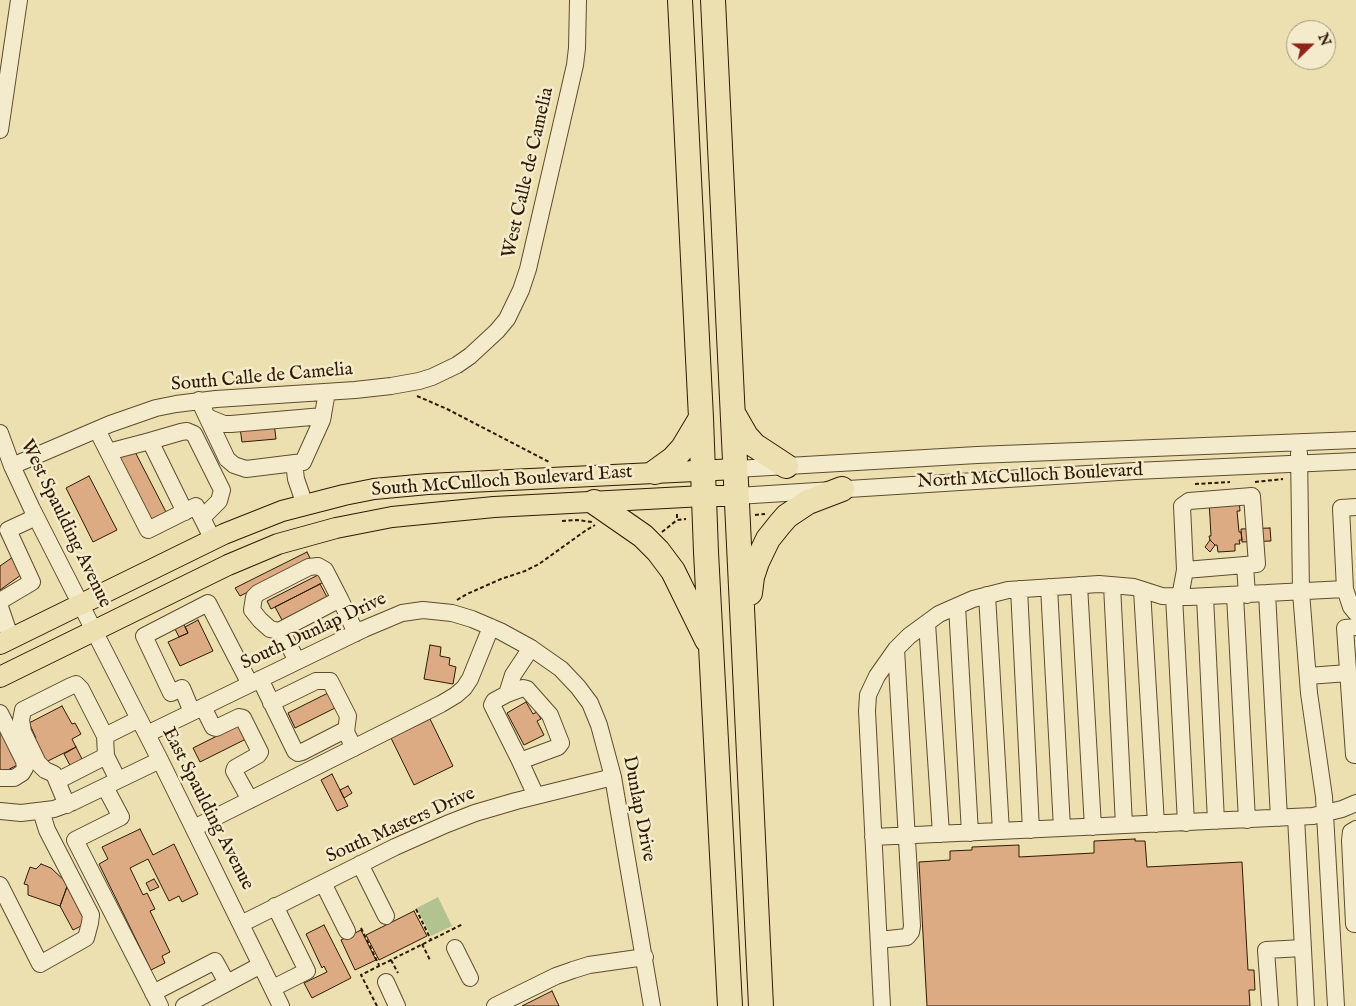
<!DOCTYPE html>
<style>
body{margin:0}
#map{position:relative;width:1356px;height:1006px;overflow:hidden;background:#ede0b0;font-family:"IM FELL English",serif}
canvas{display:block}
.north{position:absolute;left:1286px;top:20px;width:50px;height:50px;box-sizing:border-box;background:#f3ebcc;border:1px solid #a5977b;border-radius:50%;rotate:68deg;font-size:14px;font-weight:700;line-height:20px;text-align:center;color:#2f1a01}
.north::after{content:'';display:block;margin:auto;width:18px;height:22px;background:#8f2418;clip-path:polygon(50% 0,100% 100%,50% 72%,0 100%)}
</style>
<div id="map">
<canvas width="1356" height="1006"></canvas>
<div class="north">N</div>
</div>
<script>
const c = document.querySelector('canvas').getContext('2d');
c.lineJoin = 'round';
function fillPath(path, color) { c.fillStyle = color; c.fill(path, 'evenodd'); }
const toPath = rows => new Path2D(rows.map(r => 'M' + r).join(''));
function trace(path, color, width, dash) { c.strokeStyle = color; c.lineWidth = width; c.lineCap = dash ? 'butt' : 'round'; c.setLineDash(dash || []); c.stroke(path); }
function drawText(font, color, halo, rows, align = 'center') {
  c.font = font + ' "IM FELL English",serif'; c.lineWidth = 5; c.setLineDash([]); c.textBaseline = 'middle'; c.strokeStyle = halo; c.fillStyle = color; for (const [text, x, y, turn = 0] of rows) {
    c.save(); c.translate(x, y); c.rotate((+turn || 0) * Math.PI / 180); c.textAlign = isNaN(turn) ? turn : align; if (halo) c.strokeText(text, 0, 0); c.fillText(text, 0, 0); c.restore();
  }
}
fillPath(toPath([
 [438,897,452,926,431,936,417,908]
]), '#b3c390');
const building = toPath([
 [274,423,276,439,242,442,240,428,274,423],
 [132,446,166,512,150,520,116,454,132,446],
 [89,476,117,530,93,542,66,488,89,476],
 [1239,499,1240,511,1237,511,1239,532,1241,532,1242,540,1239,540,1240,544,1235,544,1235,551,1218,552,1217,545,1215,545,1210,540,1209,536,1211,536,1209,500,1239,499],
 [1270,528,1271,541,1242,542,1241,529,1270,528],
 [1210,540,1215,545,1210,552,1205,547,1210,540],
 [307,552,311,560,240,596,235,588,307,552],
 [13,557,21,575,0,590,0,566,13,557],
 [320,574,324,582,271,609,267,601,320,574],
 [320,584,327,597,282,620,275,607,320,584],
 [180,616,188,633,179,637,171,621,180,616],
 [198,620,213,651,180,666,168,642,188,633,185,627,198,620],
 [430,645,441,647,440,656,450,658,449,665,456,667,453,684,424,679,430,645],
 [330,692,337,707,295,728,288,713,330,692],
 [526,702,533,714,537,712,541,719,537,721,544,735,524,745,507,713,526,702],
 [62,706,72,724,75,723,81,734,72,739,76,747,44,763,33,740,36,738,29,723,62,706],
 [430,719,453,766,414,785,391,738,430,719],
 [0,722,21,763,0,774,0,722],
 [239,725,246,739,200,762,193,748,239,725],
 [76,747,85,765,73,771,64,754,76,747],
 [332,774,348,806,337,811,321,780,332,774],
 [348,786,352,793,344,798,340,790,348,786],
 [140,829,153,855,174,844,198,894,182,902,179,896,169,901,148,859,130,868,143,895,147,893,155,909,150,911,170,952,162,956,165,963,151,970,99,864,108,859,102,847,140,829],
 [1135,839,1135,841,1145,841,1147,867,1242,862,1248,970,1254,970,1255,990,1249,990,1250,1006,927,1006,919,862,950,860,950,851,972,850,972,847,1019,845,1019,857,1094,853,1094,841,1135,839],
 [41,864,51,868,68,884,60,906,28,895,28,885,24,884,30,867,36,869,41,864],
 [154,879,159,887,150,891,146,883,154,879],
 [68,884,87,923,73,930,60,906,68,884],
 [414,911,427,936,379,960,366,935,414,911],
 [324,925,351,978,312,998,304,983,327,972,324,966,322,968,306,934,324,925],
 [361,930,376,960,355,970,341,940,361,930],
 [552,991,559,1006,522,1006,552,991]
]);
fillPath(building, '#dcab84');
trace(building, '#2f1a01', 1);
const minor = toPath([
 [0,130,19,0],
 [199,400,227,459,234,465,246,469,303,462,322,420,327,392],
 [207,417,224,424,231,424,323,416],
 [97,430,148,530,196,506,213,540],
 [0,433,12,466,32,509,160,760,281,1006],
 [150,441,181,432,187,431,194,434,222,490,219,501,202,518],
 [108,452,150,441,185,512],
 [1299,453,1301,592,1309,693,1324,797,1336,1006],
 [294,463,296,479,305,505],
 [12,466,110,424,156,408,176,404,216,399,355,390,391,386,419,381,432,377,457,365,470,356,497,331,507,319,521,290,528,269,575,65,577,48,578,0],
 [736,469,977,455,1356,440],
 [737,496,1135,471,1356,461],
 [1245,565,1247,595],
 [1079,585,1093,827],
 [1112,585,1124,825],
 [1049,587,1062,828],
 [1019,589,1031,830],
 [1345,589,1351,607,1356,613],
 [1142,590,1156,824],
 [1267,593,1279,818],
 [987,595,1001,831],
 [1235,595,1247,820],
 [1174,596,1186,823],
 [1180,597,1185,570,1182,506,1189,501,1252,496,1257,564,1185,570],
 [1205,597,1216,821],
 [340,599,279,631,270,629,260,620,252,610,254,597,258,593,309,567,318,566,325,570,340,599,356,633],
 [0,601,32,582,8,530,36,517],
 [957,606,970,833],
 [0,607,11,639],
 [927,623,941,834],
 [1356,627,1345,628,1354,755,1356,755],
 [281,630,297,661],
 [531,648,513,675,507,694,523,688,527,689,550,715,561,743,558,747,520,761,536,796],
 [1308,676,1348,673],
 [260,679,295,751,298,753,302,752,343,731,346,732,354,748],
 [507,694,494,701,492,705,520,761],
 [271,703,316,681,330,681,348,716,346,732],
 [203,707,213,727,216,728,239,717,243,718,260,752,258,755,235,768,234,771,250,800],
 [192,712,182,688,171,693,144,636,208,603,250,684],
 [0,713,24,761,25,768,22,773,14,778,0,778],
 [147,734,364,629,402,613,423,610,452,613,472,619,500,631,531,648,561,669,578,687,590,703,599,725,613,777,652,1006],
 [105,736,139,719],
 [57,781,106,756,118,780],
 [105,787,121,817,75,840,160,1006],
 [67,805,54,774,45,770,38,763,23,732,21,720,23,710,71,686,76,684,81,689,105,736,106,756],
 [0,811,21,813,54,809,73,802,160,760],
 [1296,817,1306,1006],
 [194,828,441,704,456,695,464,688,470,679,491,627],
 [1356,829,1351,832,1350,840,1354,924,1356,924],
 [873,837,1313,816,1342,809,1356,803],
 [360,864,386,916],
 [323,883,347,931],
 [0,885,40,964,86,938,90,923,91,915,47,830,41,811],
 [241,924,395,847,447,824,475,813,516,801,613,777],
 [879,940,907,937,911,932,912,926,896,649],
 [455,948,470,978],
 [386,982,397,1006],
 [273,988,307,971,275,906],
 [153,993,215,961,227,983],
 [184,1006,261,965],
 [495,1006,556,976,573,970,589,965,645,957],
 [882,1006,867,711,868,695,877,676,896,649,909,636,939,614,973,599,1008,590,1099,584,1134,587,1162,596,1189,597,1345,589,1341,508,1356,507],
 [1270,1006,1266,950,1303,948]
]);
const major = toPath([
 [0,644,224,534,282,511,344,495,374,489,428,484,736,469],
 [0,677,228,565,278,544,336,528,392,517,494,507,704,496,737,496]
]);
const highway = toPath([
 [680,0,701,418,706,552,730,1006],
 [713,0,761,1006],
 [734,415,746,436,754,445,786,466],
 [655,472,673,459,683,448,701,418],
 [594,502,643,536,658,551,673,571,707,640],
 [750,593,752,577,757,562,768,539,780,524,787,516,808,502,842,489]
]);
trace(minor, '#5e4c2d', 18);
trace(major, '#2f1a01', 22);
trace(highway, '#2f1a01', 26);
trace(toPath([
 [417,396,447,409,549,462],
 [1255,482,1283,479],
 [1195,484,1230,482],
 [677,514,677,520,686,519],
 [755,515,765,514],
 [562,521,577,520,592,522],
 [662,532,677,520],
 [457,600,467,594,501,579,525,571,539,564,585,531,595,525],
 [416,909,431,940],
 [361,928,379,965],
 [422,944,430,960],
 [391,960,398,973],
 [377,1006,361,975,463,924]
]), '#2f1a01', 2, [4, 2.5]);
trace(minor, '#f3ebcc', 16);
trace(major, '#ede0b0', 20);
trace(highway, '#ede0b0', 24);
drawText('19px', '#2f1a01', '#f3ebcc', [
 ["West Calle de Camelia",529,173,-77],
 ["South Calle de Camelia",262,378,-5],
 ["North McCulloch Boulevard",1030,477,-3],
 ["South McCulloch Boulevard East",502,482,-4],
 ["West Spaulding Avenue",65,524,64],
 ["South Dunlap Drive",314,632,-25],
 ["East Spaulding Avenue",207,809,63],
 ["Dunlap Drive",638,809,79],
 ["South Masters Drive",401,826,-24]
]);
</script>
